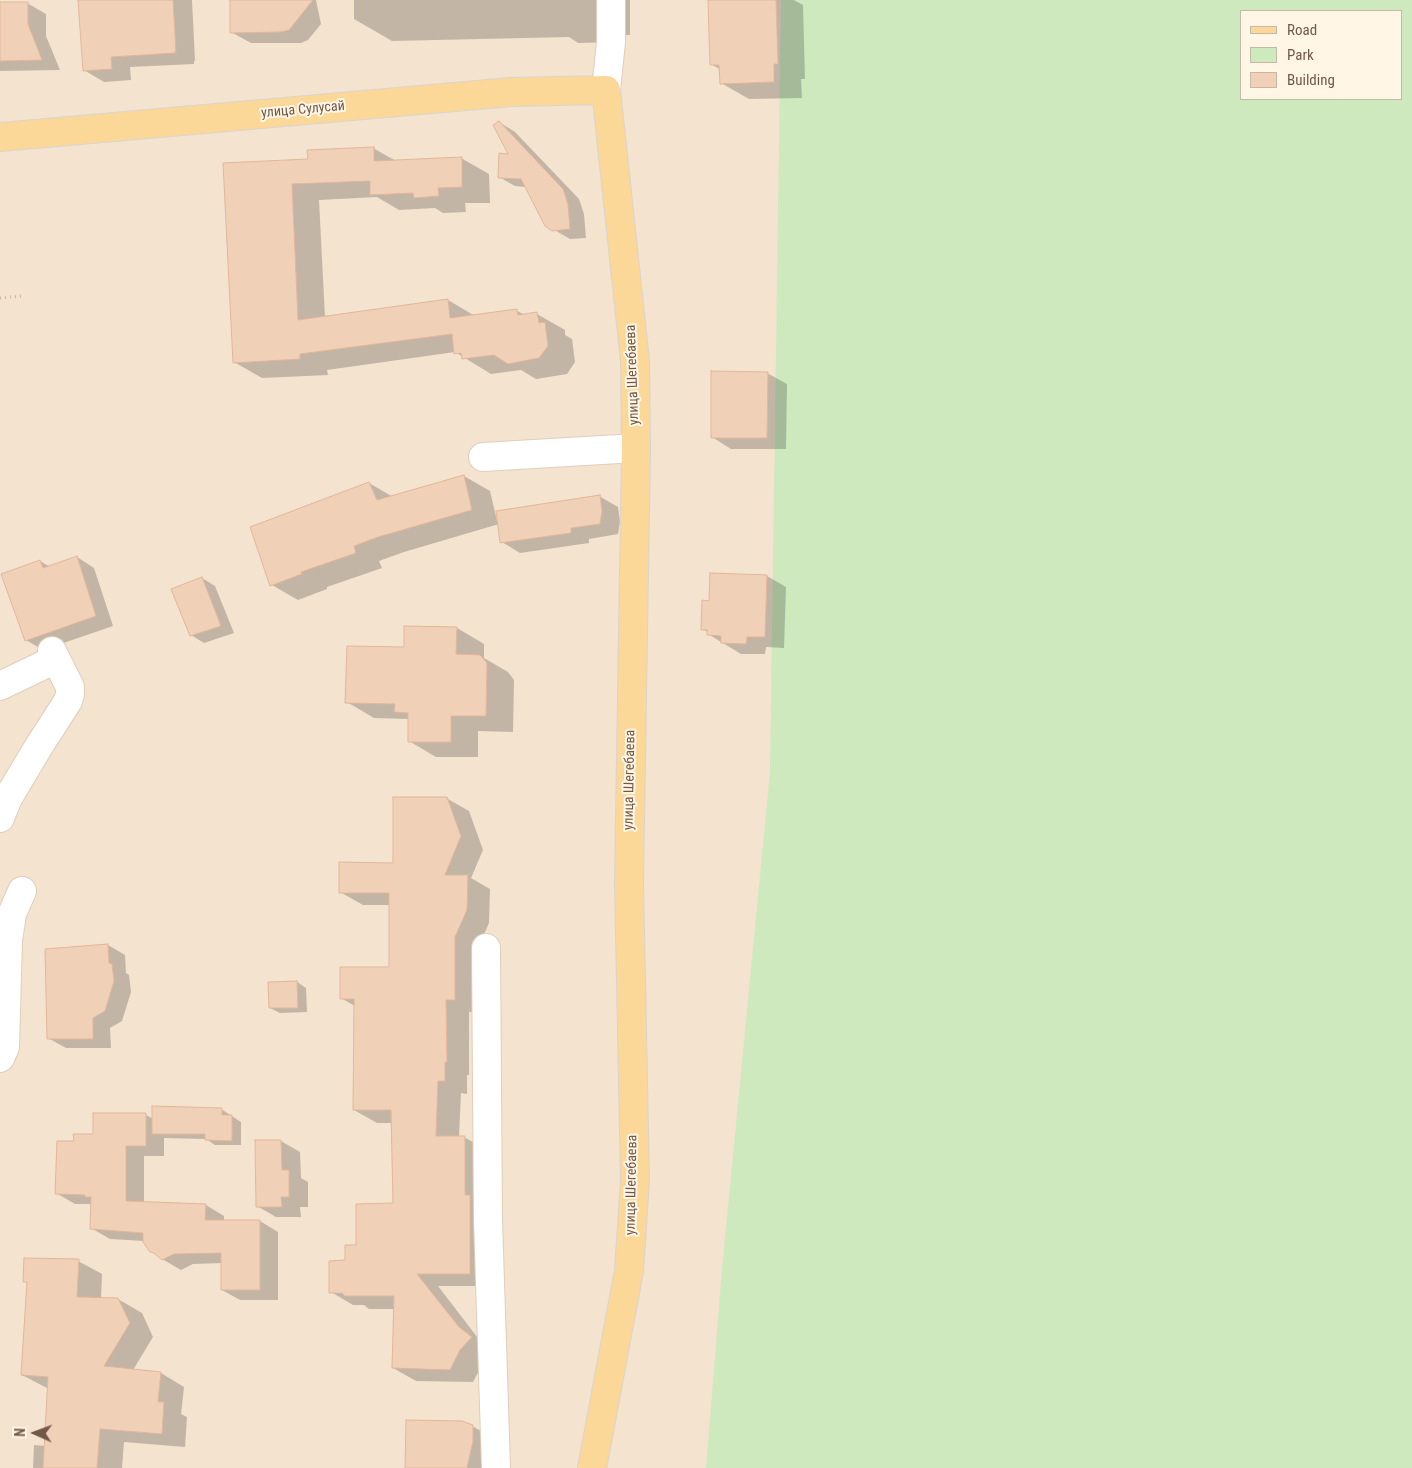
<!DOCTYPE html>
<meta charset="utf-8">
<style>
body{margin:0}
#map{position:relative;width:1412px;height:1468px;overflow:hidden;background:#fcf2e0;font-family:"Roboto Condensed",sans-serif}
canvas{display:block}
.legend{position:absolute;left:1240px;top:10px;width:162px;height:90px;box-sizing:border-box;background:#fff6e6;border:1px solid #c7b7a7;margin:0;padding:6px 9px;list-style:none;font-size:15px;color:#725848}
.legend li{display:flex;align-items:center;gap:10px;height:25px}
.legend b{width:25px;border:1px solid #c7b7a7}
.north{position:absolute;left:10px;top:1408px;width:50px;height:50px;-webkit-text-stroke:4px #fff6e6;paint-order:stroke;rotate:272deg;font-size:14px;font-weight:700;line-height:20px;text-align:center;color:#725848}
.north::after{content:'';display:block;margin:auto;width:18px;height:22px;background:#725848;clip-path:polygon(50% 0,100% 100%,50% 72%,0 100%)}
</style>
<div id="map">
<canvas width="1412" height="1468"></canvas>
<ul class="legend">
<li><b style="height:6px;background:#fbd898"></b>Road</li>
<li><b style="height:14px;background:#cfe9bf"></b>Park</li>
<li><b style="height:14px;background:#f1d0b8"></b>Building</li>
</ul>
<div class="north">N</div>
</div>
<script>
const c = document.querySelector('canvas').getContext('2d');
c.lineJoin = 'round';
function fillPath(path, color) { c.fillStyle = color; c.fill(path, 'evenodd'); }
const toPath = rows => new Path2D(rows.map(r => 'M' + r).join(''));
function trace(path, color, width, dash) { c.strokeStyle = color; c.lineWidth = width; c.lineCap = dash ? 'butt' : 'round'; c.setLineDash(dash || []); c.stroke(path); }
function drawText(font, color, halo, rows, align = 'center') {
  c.font = font + ' "Roboto Condensed",sans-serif'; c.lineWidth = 4; c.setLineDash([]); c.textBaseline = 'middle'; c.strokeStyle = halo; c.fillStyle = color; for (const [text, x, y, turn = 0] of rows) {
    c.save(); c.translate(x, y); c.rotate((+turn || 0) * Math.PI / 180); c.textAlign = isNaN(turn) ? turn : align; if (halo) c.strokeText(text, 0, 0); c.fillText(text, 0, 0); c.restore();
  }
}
fillPath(toPath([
 [0,0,1412,0,1412,1468,0,1468],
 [1241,11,1401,11,1401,99,1241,99]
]), '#f3e3cf');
fillPath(toPath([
 [781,0,1412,0,1412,1468,706,1468,722,1269,770,772],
 [1241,11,1401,11,1401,99,1241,99]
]), '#cfe9bf');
fillPath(toPath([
 [79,0,192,0,195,61,194,61,194,64,130,67,131,80,104,82,84,70],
 [231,0,316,0,321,24,308,40,301,43,251,43,231,32],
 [354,0,630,0,630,35,619,35,619,42,578,43,569,37,392,41,354,19],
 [710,0,794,0,803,5,805,79,801,79,802,98,749,99,721,83,721,70,711,64],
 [27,3,46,14,46,36,60,70,0,71,0,4],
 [499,122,515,132,579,199,584,214,586,238,570,239,546,225,526,187,515,186,499,177,510,155],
 [373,148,396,161,461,158,489,174,490,203,465,203,466,212,443,213,435,208,399,210,377,197,319,200,325,317,448,300,475,316,517,311,525,315,537,314,565,330,565,335,572,339,575,362,567,374,536,379,521,370,491,374,455,352,327,370,328,375,262,378,234,362,224,165,309,160],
 [767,373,787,384,786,449,731,449,712,437],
 [464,476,490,491,497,521,599,496,618,507,620,522,618,534,589,539,589,543,520,553,502,542,499,524,404,552,379,561,382,568,327,587,327,589,298,600,272,585,369,483,393,497],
 [77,557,94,568,113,626,43,650,26,640,40,561,50,567],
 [767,576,786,587,784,648,766,647,765,654,741,654,708,634,708,632,702,629],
 [202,578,215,586,234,633,204,643,191,635],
 [457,628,484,644,484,658,508,672,514,680,513,732,478,731,478,757,436,757,409,741,409,719,374,718,347,702,405,649],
 [446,798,469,811,483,850,471,878,490,889,489,923,477,950,477,1012,469,1012,469,1075,467,1075,467,1094,461,1093,459,1137,464,1137,487,1150,492,1286,438,1286,481,1342,483,1363,473,1382,416,1381,393,1368,394,1309,369,1309,364,1305,353,1305,331,1292,346,1262,394,1204,393,1123,377,1123,354,1110,355,1006,341,998,390,968,391,905,363,905,340,892,394,864],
 [108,945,125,955,126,973,129,975,131,992,122,1021,110,1028,111,1048,66,1048,48,1038],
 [297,982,306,988,307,1012,280,1013,270,1008,270,983],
 [221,1109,241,1122,241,1145,215,1145,206,1139,164,1138,164,1156,144,1156,144,1203,206,1205,224,1216,224,1222,260,1221,278,1232,278,1300,240,1300,222,1290,222,1263,193,1264,181,1270,162,1259,144,1241,110,1239,91,1228,92,1204,75,1204,56,1193,75,1142,94,1136,94,1114,146,1115,153,1119],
 [281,1141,300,1152,301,1178,308,1182,308,1207,300,1207,301,1217,276,1217,257,1206],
 [78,1261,102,1274,101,1299,118,1299,142,1313,153,1337,133,1370,161,1373,184,1387,181,1414,187,1417,185,1447,124,1442,122,1468,33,1468,34,1445,45,1446,49,1389,22,1375,28,1283,24,1281],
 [472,1426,495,1439,492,1468,406,1468]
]), '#0003');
const building = toPath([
 [78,0,173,0,176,51,175,51,175,53,111,57,112,69,83,71,78,0],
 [230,0,313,0,289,30,281,32,230,33,230,0],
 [708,0,776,0,778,64,774,64,774,82,720,84,719,65,710,65,708,0],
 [0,2,28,2,28,24,42,60,0,61,0,2],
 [499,121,563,189,568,204,570,229,552,231,545,226,521,179,498,178,499,153,508,154,493,125,499,121],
 [374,147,374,161,462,157,462,187,438,188,439,196,414,198,413,193,370,195,370,181,292,184,298,320,448,299,450,318,517,309,518,315,537,312,539,323,545,322,548,346,539,358,508,364,494,355,462,359,461,353,454,354,452,334,300,354,300,359,233,363,223,163,308,159,307,150,374,147],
 [711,371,768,372,767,438,711,438,711,371],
 [464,475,472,510,378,537,354,546,356,553,301,572,302,574,270,586,250,527,369,482,377,500,464,475],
 [600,495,602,511,600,524,571,528,571,533,500,543,496,511,600,495],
 [77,556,96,616,25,641,1,574,40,560,43,568,77,556],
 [710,573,767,575,765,637,747,637,746,644,721,643,721,636,707,635,707,630,701,630,702,600,709,601,710,573],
 [202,577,221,626,190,636,171,589,202,577],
 [404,626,457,627,456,654,480,655,487,663,486,716,451,716,451,742,408,742,408,713,394,712,395,704,345,703,347,646,404,647,404,626],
 [393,797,447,797,461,836,445,875,468,875,467,910,455,937,455,1000,446,1000,447,1062,445,1062,445,1081,438,1081,436,1136,465,1136,465,1195,470,1195,470,1274,417,1274,459,1327,472,1337,460,1350,450,1370,392,1368,394,1296,345,1296,342,1293,329,1293,329,1261,345,1260,345,1245,356,1245,356,1204,393,1203,391,1110,353,1110,354,999,340,999,340,967,389,967,389,893,339,893,339,862,393,863,393,797],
 [108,944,109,963,112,964,114,981,105,1011,93,1018,93,1039,47,1039,45,949,108,944],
 [297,981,298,1008,269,1008,268,982,297,981],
 [152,1106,222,1108,222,1115,232,1115,232,1141,205,1140,205,1134,152,1134,152,1106],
 [93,1113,146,1113,146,1146,126,1146,126,1201,206,1204,205,1220,260,1220,260,1290,221,1290,221,1253,174,1254,162,1260,154,1253,150,1252,143,1242,143,1233,90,1229,91,1197,85,1197,85,1195,55,1194,57,1141,74,1141,73,1134,93,1134,93,1113],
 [255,1140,281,1140,282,1170,289,1170,289,1197,281,1197,282,1207,256,1207,255,1140],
 [24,1258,79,1259,77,1297,118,1298,130,1323,104,1366,161,1372,158,1402,164,1402,162,1434,100,1429,97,1468,43,1468,48,1377,21,1375,27,1282,23,1282,24,1258],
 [406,1420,462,1421,473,1425,473,1441,467,1468,405,1468,406,1420]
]);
fillPath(building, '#f1d0b8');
trace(building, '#e3b799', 1);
const minor = toPath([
 [606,90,611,42,611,0],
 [483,457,636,448],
 [0,686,56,659],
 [0,818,8,798,39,746,68,701,70,694,70,687,52,651],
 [486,948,488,1220,496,1468],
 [0,1058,5,1047,8,940,12,914,22,891]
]);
const major = toPath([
 [0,137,511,92,606,90,635,361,636,448,629,882,635,1180,629,1271,592,1468]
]);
trace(minor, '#e0cebc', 30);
trace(major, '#dad4cf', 30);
trace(toPath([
 [0,298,22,296]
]), '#d5b39c', 3, [1, 4]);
trace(minor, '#fff', 28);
trace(major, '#fbd898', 28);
drawText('14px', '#725848', '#fff6e6', [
 ["улица Сулусай",303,110,-5],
 ["улица Шегебаева",633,375,-92],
 ["улица Шегебаева",630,780,-89],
 ["улица Шегебаева",632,1185,-89]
]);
</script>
